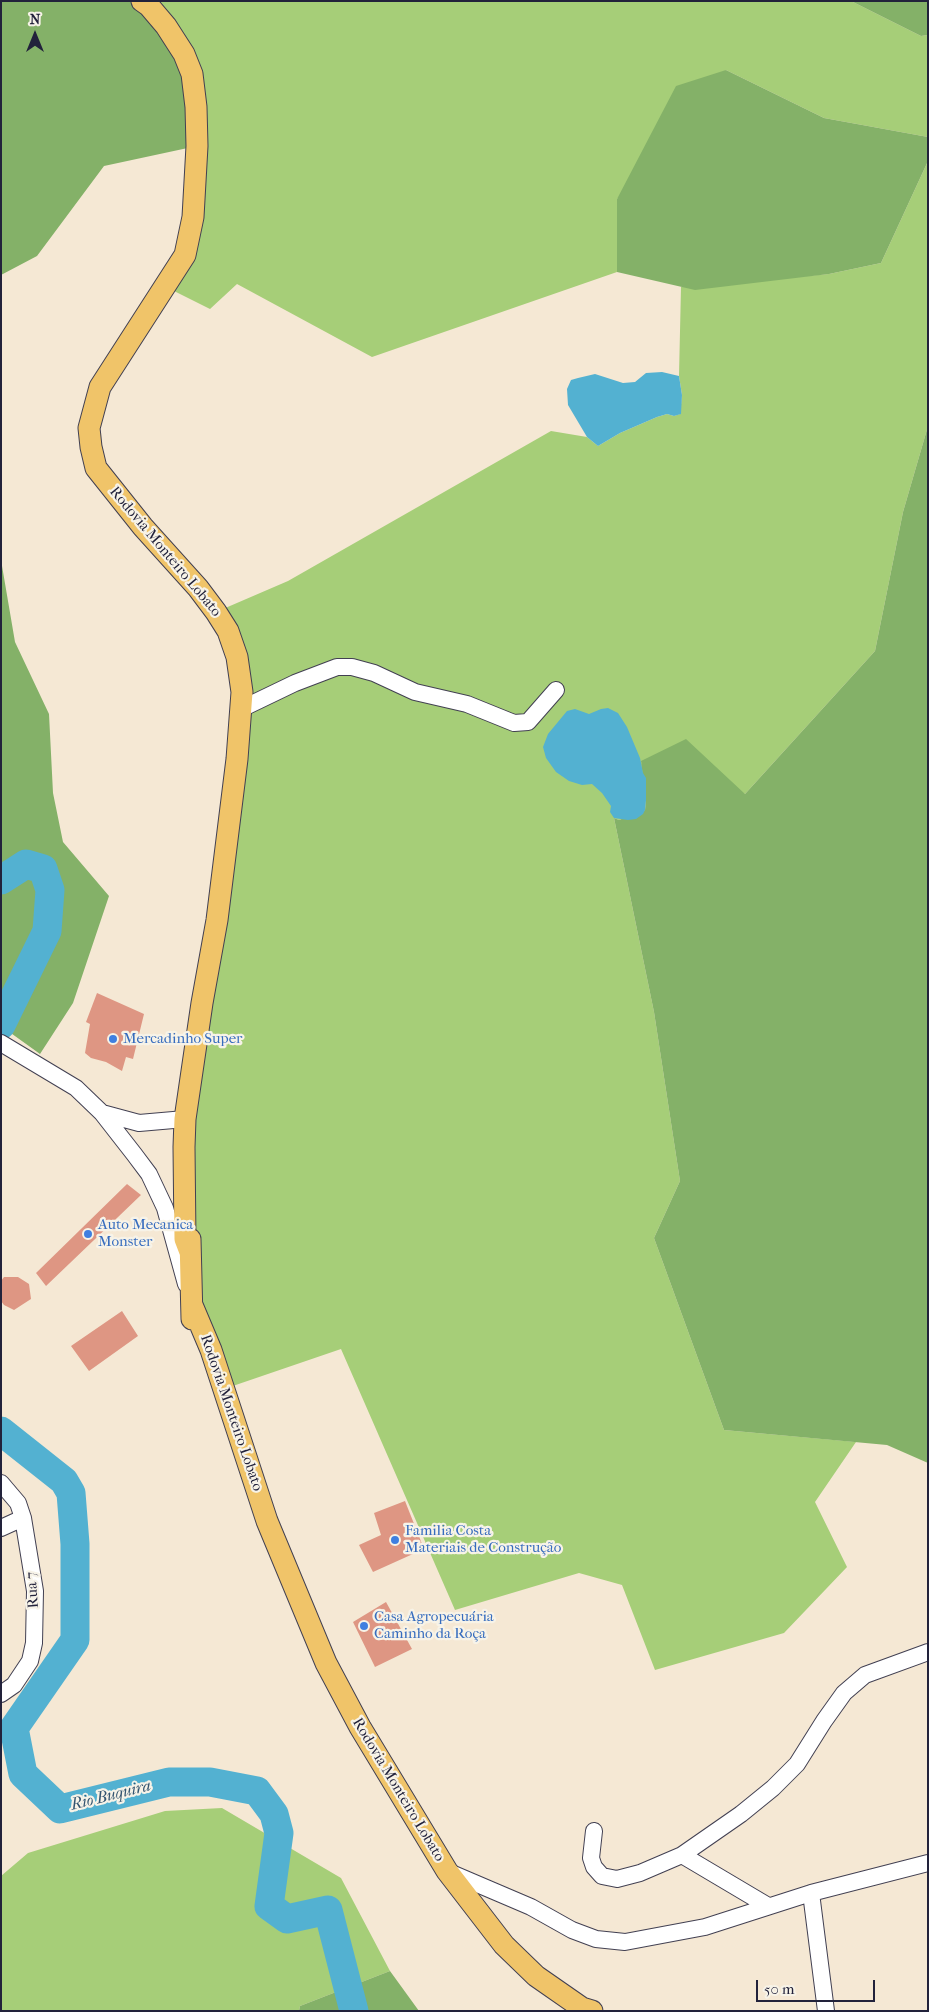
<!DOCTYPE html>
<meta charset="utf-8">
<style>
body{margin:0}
#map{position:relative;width:929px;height:2012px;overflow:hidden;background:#f5e8d4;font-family:"IM FELL French Canon",serif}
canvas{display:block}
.frame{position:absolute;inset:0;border:2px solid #22223b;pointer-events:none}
.north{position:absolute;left:10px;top:10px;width:50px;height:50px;-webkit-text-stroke:4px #f7f3e8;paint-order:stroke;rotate:0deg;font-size:14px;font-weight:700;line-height:20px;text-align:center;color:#22223b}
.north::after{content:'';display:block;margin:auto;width:18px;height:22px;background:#22223b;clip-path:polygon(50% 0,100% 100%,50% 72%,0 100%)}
.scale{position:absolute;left:756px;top:1980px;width:119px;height:22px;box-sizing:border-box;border:2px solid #22223b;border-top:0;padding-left:6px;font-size:15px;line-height:18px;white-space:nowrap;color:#22223b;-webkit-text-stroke:4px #f7f3e8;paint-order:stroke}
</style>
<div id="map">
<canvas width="929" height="2012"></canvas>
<div class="frame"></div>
<div class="north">N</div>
<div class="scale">50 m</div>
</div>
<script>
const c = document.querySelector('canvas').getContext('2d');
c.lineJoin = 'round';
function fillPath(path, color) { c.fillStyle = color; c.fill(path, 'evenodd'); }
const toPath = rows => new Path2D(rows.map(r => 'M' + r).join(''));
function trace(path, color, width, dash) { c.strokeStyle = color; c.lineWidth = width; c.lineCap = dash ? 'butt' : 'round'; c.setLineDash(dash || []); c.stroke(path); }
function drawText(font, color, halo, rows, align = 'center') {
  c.font = font + ' "IM FELL French Canon",serif'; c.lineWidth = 4.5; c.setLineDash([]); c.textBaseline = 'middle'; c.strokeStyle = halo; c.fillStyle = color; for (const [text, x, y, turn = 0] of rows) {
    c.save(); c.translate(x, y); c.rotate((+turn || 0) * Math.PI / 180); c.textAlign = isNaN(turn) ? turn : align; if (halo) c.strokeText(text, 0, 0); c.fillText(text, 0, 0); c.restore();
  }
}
fillPath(toPath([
 [139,1,851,1,921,36,928,35,928,137,824,118,726,70,617,199,617,272,372,357,237,284,210,309,166,287,180,266,197,146],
 [928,161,928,426,903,512,875,651,745,794,641,761,646,778,646,800,645,810,619,820,614,818,654,1012,680,1181,654,1238,724,1430,856,1442,815,1502,847,1567,784,1633,655,1670,622,1585,579,1573,455,1610,341,1349,224,1389,192,1305,185,1119,242,692,216,612,288,581,551,431,587,437,598,446,620,433,657,417,667,414,674,416,680,414,682,395,679,376,681,287,829,274,881,263],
 [222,1808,341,1878,390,1971,300,2006,299,2011,1,2011,1,1876,28,1853,165,1811]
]), '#a6ce78');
fillPath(toPath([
 [1,1,142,1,178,43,197,146,104,166,37,256,1,275],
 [851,1,928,1,928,35,921,36],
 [726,70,824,118,928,137,928,161,881,263,829,274,695,290,617,272,617,199,676,86],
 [928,426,928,1463,887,1445,724,1430,654,1238,680,1181,654,1012,614,818,619,820,645,810,646,800,641,761,686,739,745,794,875,651,903,512],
 [1,560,15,642,49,714,53,793,63,842,109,896,73,1003,40,1054,1,1026],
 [390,1971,419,2011,299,2011,300,2006]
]), '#84b168');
fillPath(toPath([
 [662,372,679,376,682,395,681,414,674,416,667,414,657,417,620,433,598,446,587,437,568,405,567,389,571,380,578,378,595,374,623,383,635,382,646,373],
 [608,708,618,713,627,727,640,758,643,773,646,778,646,800,645,810,643,814,636,819,628,820,614,818,610,812,611,806,602,793,592,784,582,785,569,781,556,772,546,758,543,747,548,734,567,711,575,709,589,714,601,709]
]), '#53b1d1');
trace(toPath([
 [1,880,26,864,43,869,50,890,47,931,1,1025],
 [1,1431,64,1481,71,1493,75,1544,75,1640,14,1728,23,1774,60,1809,169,1782,210,1782,257,1791,274,1814,279,1833,269,1906,287,1919,328,1910,354,2011]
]), '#53b1d1', 29);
fillPath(toPath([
 [97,993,144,1014,133,1059,126,1057,122,1071,106,1062,91,1058,85,1053,90,1024,86,1022],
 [127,1184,141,1195,46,1286,36,1273],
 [4,1277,18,1277,29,1284,31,1299,14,1310,4,1305,1,1301,1,1281],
 [122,1311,138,1336,89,1371,71,1346],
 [405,1501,424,1549,373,1572,359,1545,381,1535,374,1513],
 [386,1602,412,1649,375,1667,353,1622]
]), '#de9683');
const minor = toPath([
 [241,709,295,683,337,667,352,667,374,673,415,692,467,704,514,723,528,722,556,690],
 [1,1043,76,1088,102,1113,134,1154,149,1174,165,1208,186,1284],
 [102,1113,139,1123,185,1119],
 [1,1483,18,1503,23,1518,35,1591,34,1643,30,1661,14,1685,1,1694],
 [1,1528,23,1518],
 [594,1831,591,1858,594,1867,602,1876,617,1879,640,1873,682,1855,741,1814,773,1788,797,1764,824,1721,844,1693,865,1675,928,1652],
 [682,1855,768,1906],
 [449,1872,531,1907,572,1930,596,1939,625,1942,705,1927,811,1893,928,1863],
 [811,1893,826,2011]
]);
const major = toPath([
 [142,1,149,6,166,26,184,54,192,74,196,107,197,146,193,217,185,255,100,387,89,428,91,447,96,468,143,527,198,588,216,612,228,631,237,657,242,692,237,759,217,920,202,1003,185,1119,184,1147,185,1239,190,1252],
 [190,1239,192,1319],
 [192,1305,211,1350,267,1521,326,1663,360,1727,447,1871,504,1945,536,1976,582,2008,592,2011]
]);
trace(minor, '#424052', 18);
trace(major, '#424052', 23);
trace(minor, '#fff', 16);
trace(major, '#f0c469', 21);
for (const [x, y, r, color] of [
 [113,1039,5,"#3f7fe0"],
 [88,1234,5,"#3f7fe0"],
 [395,1540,5,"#3f7fe0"],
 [364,1626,5,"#3f7fe0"]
]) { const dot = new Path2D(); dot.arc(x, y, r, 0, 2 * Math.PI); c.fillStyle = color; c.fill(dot); trace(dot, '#f7f3e8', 2); }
drawText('15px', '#22223b', '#f7f3e8', [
 ["Rodovia Monteiro Lobato",165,552,50],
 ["Rodovia Monteiro Lobato",231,1413,71],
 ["Rua 7",33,1590,-94],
 ["Rodovia Monteiro Lobato",398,1790,59]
]);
drawText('15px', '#366cbe', '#f7f3e8', [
 ["Mercadinho Super",123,1039],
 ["Auto Mecanica",98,1225],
 ["Monster",98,1242],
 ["Familia Costa",405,1531],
 ["Materiais de Construção",405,1548],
 ["Casa Agropecuária",374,1617],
 ["Caminho da Roça",374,1634]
], 'left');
drawText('italic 16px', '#335470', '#f7f3e8', [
 ["Rio Buquira",111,1796,-14]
]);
</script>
